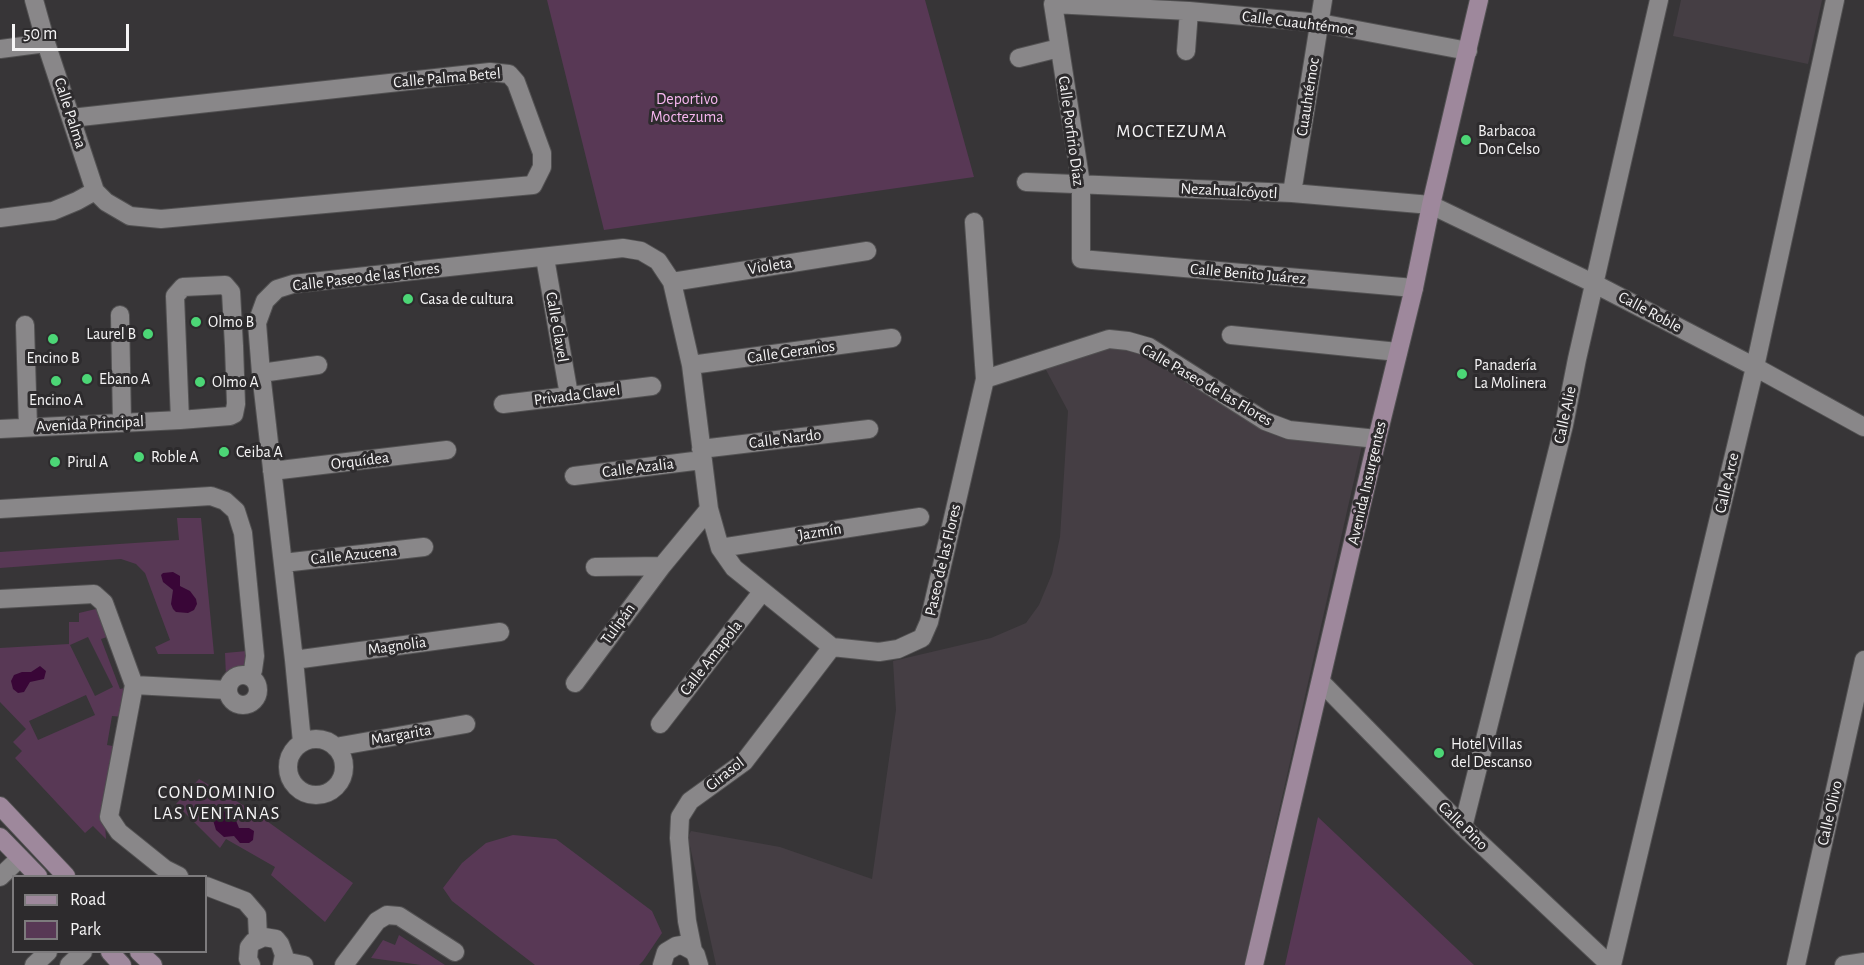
<!DOCTYPE html>
<meta charset="utf-8">
<style>
body{margin:0}
#map{position:relative;width:1864px;height:965px;overflow:hidden;background:#373537;font-family:"Alegreya Sans",sans-serif}
canvas{display:block}
.legend{position:absolute;left:12px;top:875px;width:195px;height:78px;box-sizing:border-box;background:#2d2b2d;border:2px solid #7d7b7d;margin:0;padding:8px 10px;list-style:none;font-size:18px;color:#f5f4f5}
.legend li{display:flex;align-items:center;gap:12px;height:30px}
.legend b{width:30px;border:2px solid #7d7b7d}
.scale{position:absolute;left:12px;top:24px;width:117px;height:27px;box-sizing:border-box;border:3px solid #f5f4f5;border-top:0;padding-left:8px;font-size:18px;line-height:21px;white-space:nowrap;color:#f5f4f5;-webkit-text-stroke:4px #2d2b2d;paint-order:stroke}
</style>
<div id="map">
<canvas width="1864" height="965"></canvas>
<ul class="legend">
<li><b style="height:8px;background:#9e889c"></b>Road</li>
<li><b style="height:16px;background:#583855"></b>Park</li>
</ul>
<div class="scale">50 m</div>
</div>
<script>
const c = document.querySelector('canvas').getContext('2d');
c.lineJoin = 'round';
function fillPath(path, color) { c.fillStyle = color; c.fill(path, 'evenodd'); }
const toPath = rows => new Path2D(rows.map(r => 'M' + r).join(''));
function trace(path, color, width, dash) { c.strokeStyle = color; c.lineWidth = width; c.lineCap = dash ? 'butt' : 'round'; c.setLineDash(dash || []); c.stroke(path); }
function drawText(font, color, halo, rows, align = 'center') {
  c.font = font + ' "Alegreya Sans",sans-serif'; c.lineWidth = 6; c.setLineDash([]); c.textBaseline = 'middle'; c.strokeStyle = halo; c.fillStyle = color; for (const [text, x, y, turn = 0] of rows) {
    c.save(); c.translate(x, y); c.rotate((+turn || 0) * Math.PI / 180); c.textAlign = isNaN(turn) ? turn : align; if (halo) c.strokeText(text, 0, 0); c.fillText(text, 0, 0); c.restore();
  }
}
fillPath(toPath([
 [1681,0,1822,0,1808,64,1673,36],
 [1109,346,1153,356,1244,419,1274,432,1362,445,1244,965,716,965,688,837,691,831,780,847,872,879,896,710,893,661,991,638,1026,623,1039,605,1052,574,1060,537,1068,411,1045,368]
]), '#453e44');
fillPath(toPath([
 [547,0,925,0,974,177,604,230],
 [177,518,201,518,214,654,158,654,155,647,170,640,145,573,136,564,121,559,0,568,0,552,179,540],
 [100,608,110,636,101,639,120,689,129,687,123,717,112,716,107,745,118,747,105,824,106,839,93,826,85,833,15,758,22,751,13,742,26,729,0,702,0,648,69,644,69,622,79,622,79,613],
 [88,637,113,687,95,696,70,645],
 [86,695,95,715,38,740,29,721],
 [247,651,245,671,226,677,225,653],
 [199,779,253,811,353,883,325,922,271,875,275,867,226,839,220,848,176,804],
 [1318,817,1474,965,1285,965],
 [513,835,556,839,652,911,662,933,643,961,639,965,535,965,452,901,443,888,462,863,486,843],
 [399,935,445,965,421,965,371,958,383,940,395,945]
]), '#583855');
fillPath(toPath([
 [173,572,180,576,180,586,190,591,196,599,197,604,194,610,188,613,176,612,173,609,171,604,173,590,163,582,161,575,163,573],
 [40,666,46,671,44,679,30,682,24,692,18,693,13,689,11,681,14,675,22,672,31,672],
 [223,811,233,813,239,828,249,828,254,831,253,840,249,843,240,843,234,836,224,837,216,830,213,820,217,815]
]), '#390637');
const street = toPath([
 [34,0,46,43,95,191,106,202,130,216,161,219,533,185,542,167,542,153,516,82,509,74,490,72,71,118],
 [0,49,46,43],
 [1186,51,1189,11],
 [1019,58,1059,48],
 [1026,182,1292,193,1431,205,1595,284,1755,367,1864,427],
 [1292,193,1323,0],
 [0,218,53,211,77,201,95,191],
 [545,258,569,395],
 [672,282,867,251],
 [1414,288,1081,259,1081,184,1053,4,1189,11,1320,23,1468,51],
 [120,315,122,422],
 [25,325,28,427],
 [1231,335,1398,352],
 [691,365,892,338],
 [261,373,318,365],
 [985,379,1109,339,1128,341,1149,347,1265,421,1289,430,1377,439],
 [503,404,652,386],
 [0,429,180,420,230,416,234,414,236,404,234,346,231,292,225,285,183,287,175,296,180,420],
 [701,449,869,429],
 [272,471,447,450],
 [574,476,702,460],
 [0,509,211,496,225,501,236,511,243,533,255,656,253,670,250,677],
 [720,548,920,517],
 [283,563,424,547],
 [595,567,662,566],
 [0,599,94,594,104,603,134,685,109,817,119,832,165,869,179,876],
 [294,660,500,632],
 '228 690a15 15 0 1 1 30 0a15 15 0 1 1-30 0Z',
 [1321,682,1463,827,1610,965],
 [575,683,662,566,709,509],
 [134,685,227,690],
 [660,724,762,592],
 '288 767a28 28 0 1 1 56 0a28 28 0 1 1-56 0Z',
 [302,742,294,660,261,373,257,323,265,301,277,289,293,284,623,248,641,251,658,261,672,282,691,365,709,509,720,548,734,568,832,647,879,652,898,649,922,638,929,622,985,379,974,222],
 [335,747,466,724],
 [1463,827,1564,425,1577,359,1659,0],
 [0,877,20,858],
 [206,886,245,901,257,915,258,938],
 [693,951,687,921,679,838,680,817,690,801,744,762,832,647],
 [284,961,304,965],
 [34,965,48,952],
 [69,965,83,952],
 [251,965,248,959,249,947,253,942,264,937,276,939,280,944,284,955,282,965],
 [344,965,377,921,387,915,399,916,455,952],
 [662,965,666,952,676,946,682,945,693,951,696,955,699,965],
 [1612,965,1755,367,1835,0],
 [1796,965,1864,660],
 [1844,965,1864,962]
]);
const secondary = toPath([
 [0,806,66,876],
 [0,837,38,876],
 [110,952,122,965],
 [139,952,153,965],
 [1254,965,1377,439,1414,288,1431,205,1479,0]
]);
trace(street, '#525152', 20);
trace(secondary, '#525152', 20);
trace(street, '#898789', 18);
trace(secondary, '#9e889c', 18);
for (const [x, y, r, color] of [
 [1466,140,6,"#4cd676"],
 [408,299,6,"#4cd676"],
 [196,322,6,"#4cd676"],
 [148,334,6,"#4cd676"],
 [53,339,6,"#4cd676"],
 [1462,374,6,"#4cd676"],
 [87,379,6,"#4cd676"],
 [56,381,6,"#4cd676"],
 [200,382,6,"#4cd676"],
 [224,452,6,"#4cd676"],
 [139,457,6,"#4cd676"],
 [55,462,6,"#4cd676"],
 [1439,753,6,"#4cd676"]
]) { const dot = new Path2D(); dot.arc(x, y, r, 0, 2 * Math.PI); c.fillStyle = color; c.fill(dot); trace(dot, '#2d2b2d', 2); }
drawText('16px', '#f5f4f5', '#2d2b2d', [
 ["Calle Cuauhtémoc",1298,23,7],
 ["Calle Palma Betel",447,78,-5],
 ["Cuauhtémoc",1308,97,-81],
 ["Calle Palma",70,113,72],
 ["Calle Porfirio Díaz",1071,131,82],
 ["Nezahualcóyotl",1229,191,3],
 ["Violeta",770,266,-9],
 ["Calle Benito Juárez",1248,274,5],
 ["Calle Paseo de las Flores",366,277,-7],
 ["Calle Roble",1650,312,28],
 ["Calle Clavel",557,327,80],
 ["Calle Geranios",791,352,-8],
 ["Calle Paseo de las Flores",1207,385,30],
 ["Privada Clavel",577,395,-7],
 ["Calle Alie",1565,415,-78],
 ["Avenida Principal",90,424,-3],
 ["Calle Nardo",785,439,-7],
 ["Orquídea",360,461,-7],
 ["Calle Azalia",638,468,-7],
 ["Avenida Insurgentes",1367,483,-77],
 ["Calle Arce",1727,483,-77],
 ["Jazmín",820,532,-9],
 ["Calle Azucena",354,555,-6],
 ["Paseo de las Flores",943,560,-77],
 ["Tulipán",618,624,-54],
 ["Magnolia",397,646,-8],
 ["Calle Amapola",711,658,-52],
 ["Margarita",401,735,-10],
 ["Girasol",725,774,-38],
 ["Calle Olivo",1830,813,-77],
 ["Calle Pino",1463,826,44]
]);
drawText('16px', '#f7b7f0', '#2d2b2d', [
 ["Deportivo",687,99],
 ["Moctezuma",687,117]
]);
drawText('16px', '#f5f4f5', '#2d2b2d', [
 ["Barbacoa",1478,131],
 ["Don Celso",1478,149],
 ["Casa de cultura",420,299],
 ["Olmo B",208,322],
 ["Laurel B",136,334,"right"],
 ["Encino B",53,358,"center"],
 ["Panadería",1474,365],
 ["La Molinera",1474,383],
 ["Ebano A",99,379],
 ["Olmo A",212,382],
 ["Encino A",56,400,"center"],
 ["Ceiba A",236,452],
 ["Roble A",151,457],
 ["Pirul A",67,462],
 ["Hotel Villas",1451,744],
 ["del Descanso",1451,762]
], 'left');
c.letterSpacing = '1.5px';
drawText('18px', '#f5f4f5', '#2d2b2d', [
 ["MOCTEZUMA",1172,132],
 ["CONDOMINIO",217,793],
 ["LAS VENTANAS",217,814]
]);
c.letterSpacing = '0px';
</script>
